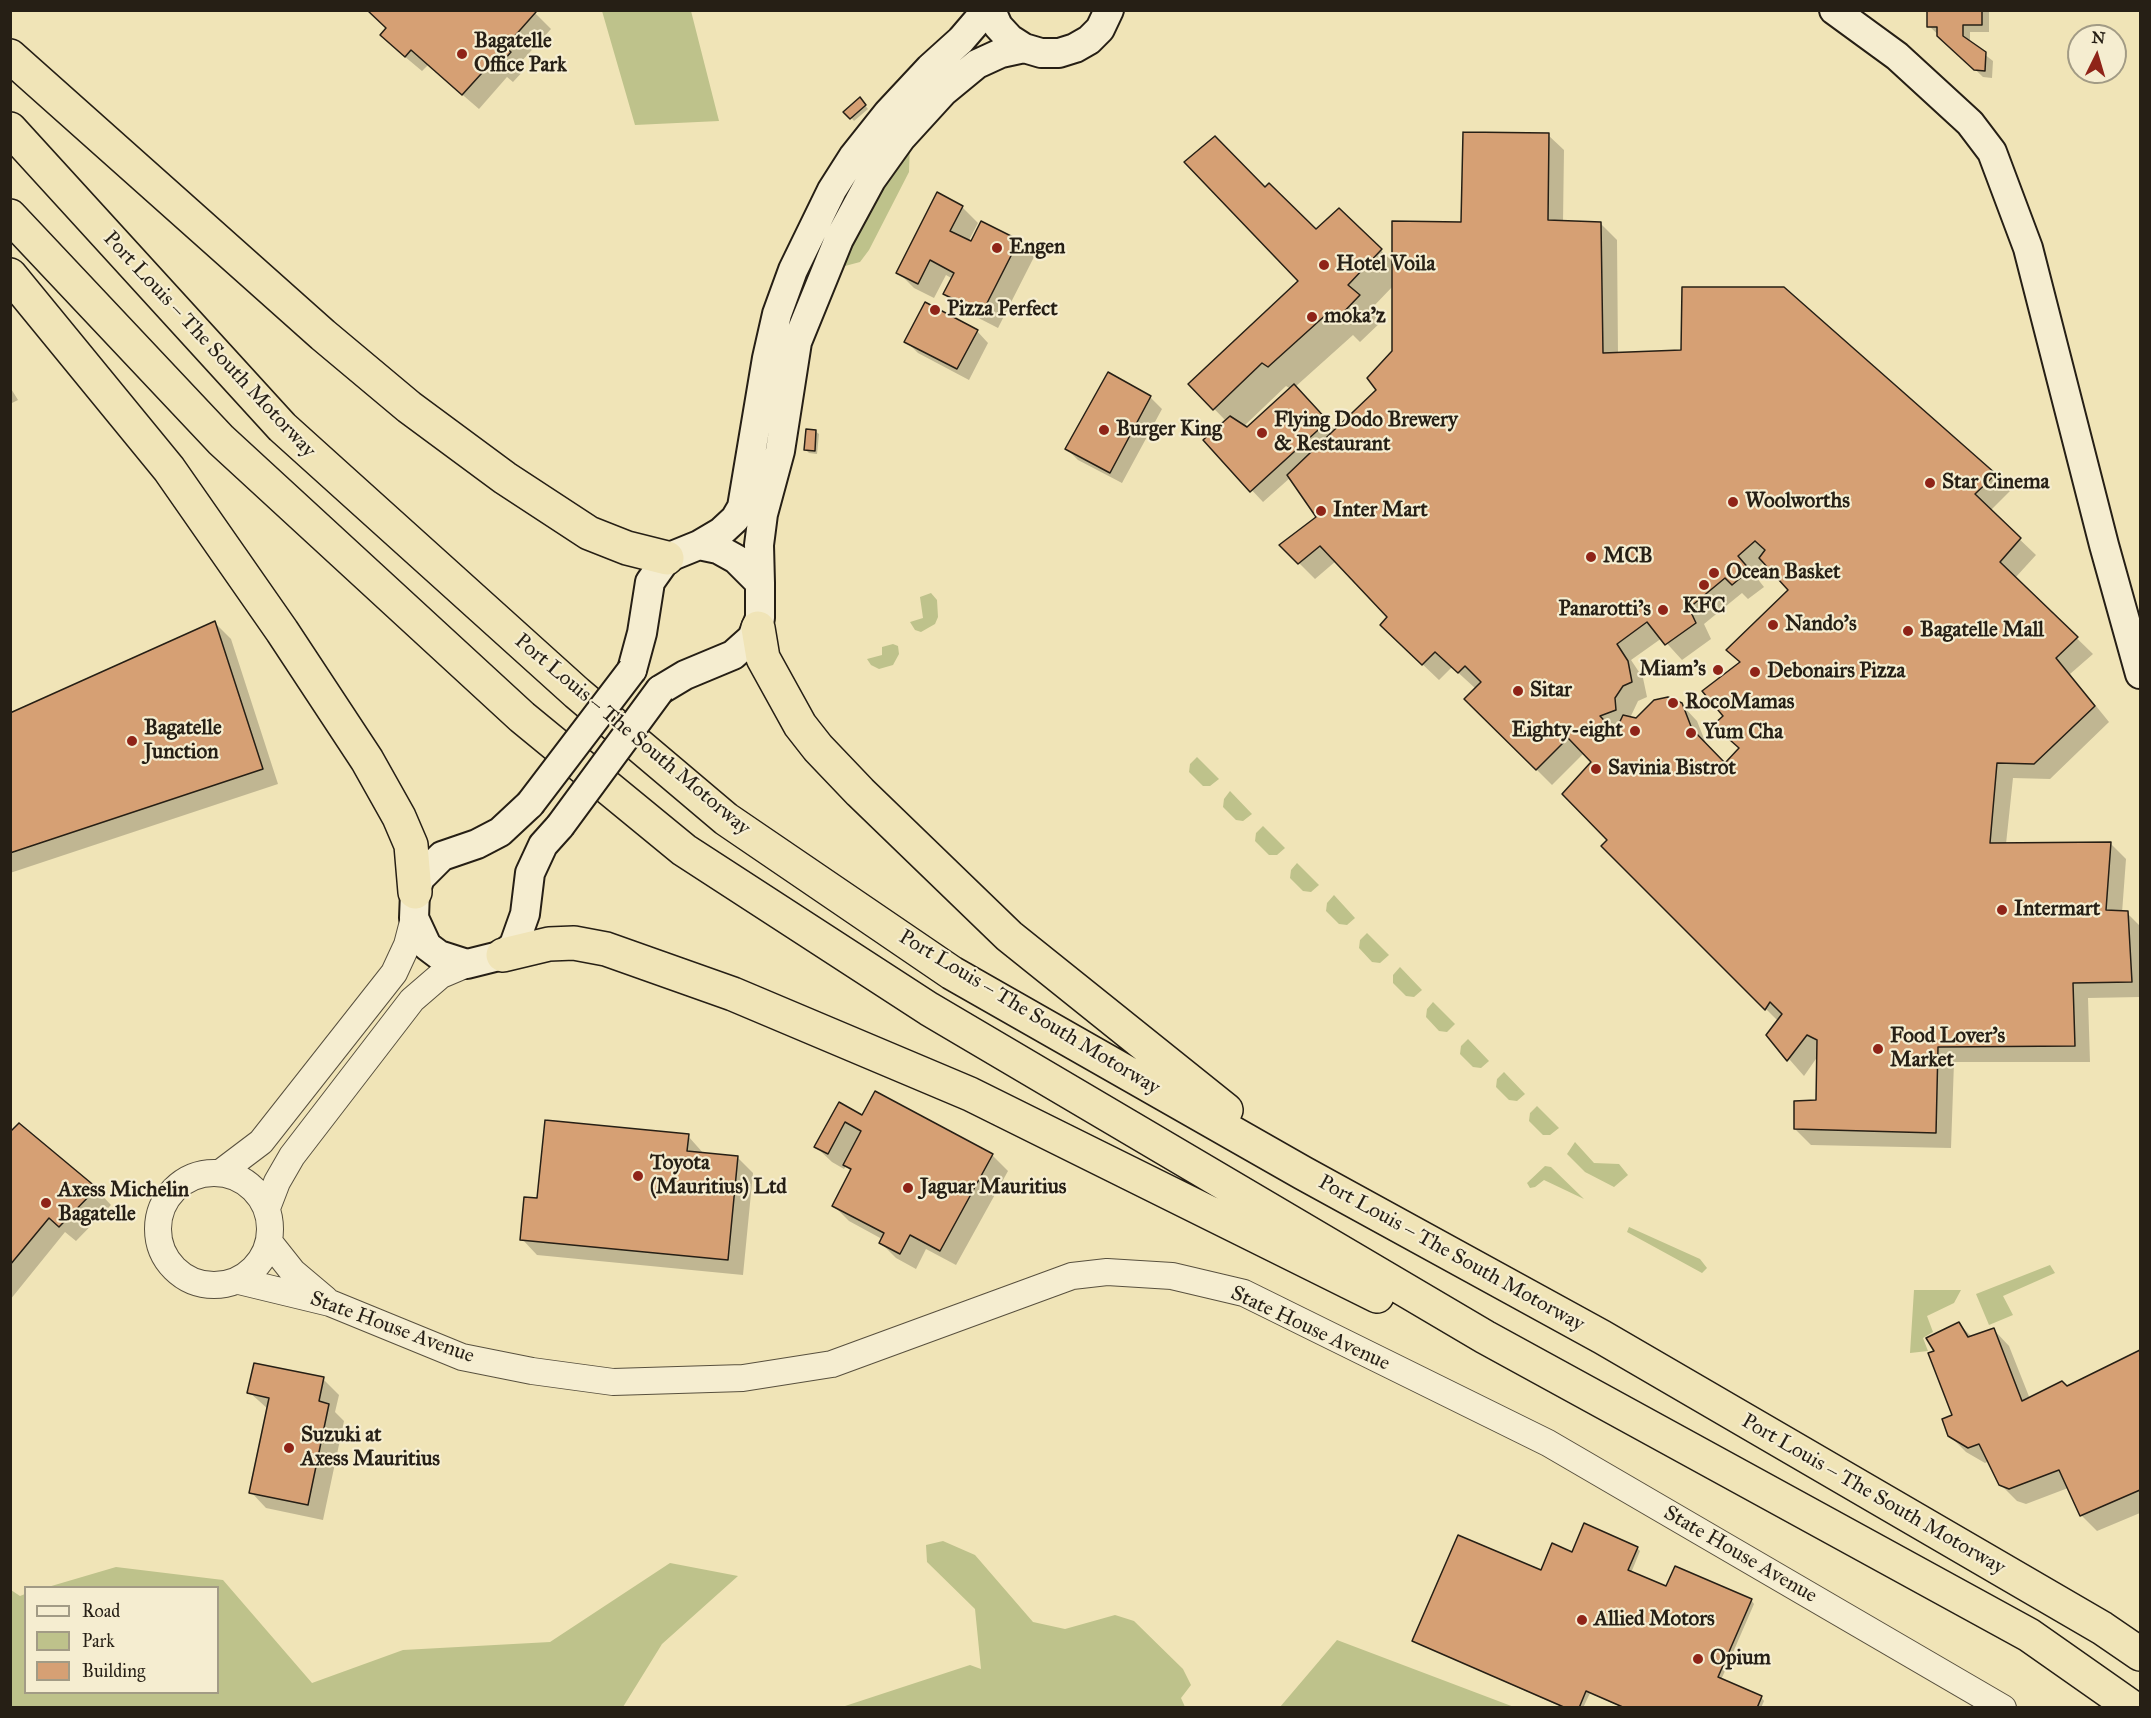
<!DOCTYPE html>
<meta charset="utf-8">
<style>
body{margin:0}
#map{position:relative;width:2151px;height:1718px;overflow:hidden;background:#f0e4b7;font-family:"IM FELL Great Primer",serif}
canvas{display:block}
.frame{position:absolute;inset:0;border:12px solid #261f15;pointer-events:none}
.legend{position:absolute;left:24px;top:1586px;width:195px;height:108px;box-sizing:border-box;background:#f5edd0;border:2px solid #a29b85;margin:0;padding:8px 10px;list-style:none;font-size:18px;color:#261f15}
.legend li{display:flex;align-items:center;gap:12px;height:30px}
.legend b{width:30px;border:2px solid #a29b85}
.north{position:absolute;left:2067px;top:24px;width:60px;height:60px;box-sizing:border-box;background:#f5edd0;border:2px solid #a29b85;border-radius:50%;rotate:5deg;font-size:16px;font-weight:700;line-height:24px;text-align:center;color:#261f15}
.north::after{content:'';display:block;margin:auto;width:21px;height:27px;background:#8f2418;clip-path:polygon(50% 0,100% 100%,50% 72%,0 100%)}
</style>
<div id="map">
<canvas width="2151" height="1718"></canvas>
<div class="frame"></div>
<ul class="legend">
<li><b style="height:8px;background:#f5edd0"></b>Road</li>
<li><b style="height:16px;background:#bec28b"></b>Park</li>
<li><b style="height:16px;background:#d6a074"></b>Building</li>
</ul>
<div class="north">N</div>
</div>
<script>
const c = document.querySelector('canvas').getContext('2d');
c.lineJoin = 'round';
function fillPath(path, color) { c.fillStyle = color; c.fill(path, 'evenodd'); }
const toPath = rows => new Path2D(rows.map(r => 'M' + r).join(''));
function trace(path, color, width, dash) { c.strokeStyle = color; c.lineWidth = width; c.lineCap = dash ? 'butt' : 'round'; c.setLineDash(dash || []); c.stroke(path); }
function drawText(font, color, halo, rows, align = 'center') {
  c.font = font + ' "IM FELL Great Primer",serif'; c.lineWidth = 4.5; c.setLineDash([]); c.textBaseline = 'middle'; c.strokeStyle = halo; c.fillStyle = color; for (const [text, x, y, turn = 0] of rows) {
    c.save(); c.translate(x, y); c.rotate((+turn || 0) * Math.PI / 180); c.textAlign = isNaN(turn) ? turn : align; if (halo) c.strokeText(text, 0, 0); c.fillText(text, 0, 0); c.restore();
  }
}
fillPath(toPath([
 [602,11,691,11,719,121,635,125],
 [910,142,909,172,869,250,860,262,845,266,842,259,844,248],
 [931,593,937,600,938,617,935,624,921,632,915,630,910,622,923,618,920,597],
 [893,644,898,646,899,654,893,665,879,669,871,665,867,659,882,655,882,647],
 [1197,757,1219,779,1210,786,1203,786,1189,772,1190,764],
 [1230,791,1252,814,1243,821,1236,820,1223,807,1224,799],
 [1263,826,1285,848,1277,855,1269,855,1255,841,1256,833],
 [1297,863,1319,885,1311,892,1303,891,1290,878,1291,870],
 [1334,895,1355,918,1347,925,1339,924,1326,911,1327,903],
 [1367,933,1389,955,1380,963,1372,962,1359,948,1360,940],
 [1400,967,1422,990,1414,997,1406,996,1393,983,1393,975],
 [1433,1002,1455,1024,1447,1032,1439,1031,1426,1017,1427,1009],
 [1468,1039,1489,1061,1481,1068,1473,1067,1460,1054,1461,1046],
 [1504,1072,1525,1094,1517,1101,1509,1100,1496,1087,1497,1079],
 [1537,1106,1559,1128,1550,1135,1543,1135,1529,1121,1530,1113],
 [1575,1142,1594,1163,1619,1164,1628,1175,1614,1187,1585,1172,1567,1154],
 [1545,1166,1551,1167,1584,1199,1544,1180,1535,1187,1530,1188,1527,1183],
 [1629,1227,1700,1259,1707,1268,1702,1273,1627,1232],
 [2050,1265,2055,1273,2003,1296,2013,1315,1989,1325,1976,1294],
 [1914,1290,1961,1290,1954,1303,1927,1316,1933,1332,1923,1338,1928,1351,1910,1353],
 [943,1541,975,1555,1033,1622,1065,1629,1115,1615,1134,1621,1183,1669,1191,1685,1181,1698,1185,1707,842,1707,970,1665,981,1669,975,1609,927,1562,926,1545],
 [670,1563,738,1576,662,1644,623,1707,11,1707,11,1590,20,1596,25,1594,26,1692,218,1692,218,1588,48,1587,116,1567,223,1580,312,1683,403,1650,550,1642],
 [1337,1640,1514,1707,1280,1707]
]), '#bec28b');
fillPath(toPath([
 [367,10,532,10,551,29,520,63,525,69,513,82,507,77,479,109,428,65,422,71,398,51,388,29],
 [1929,10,1989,10,1989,32,1970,32,1970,43,1993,61,1992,78,1983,77,1929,26],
 [860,99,868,109,854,121,846,112],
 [1548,135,1564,150,1563,222,1601,224,1617,240,1618,354,1683,351,1783,289,2010,491,1990,511,2036,555,2015,578,2093,654,2070,674,2109,722,2050,779,2013,778,2006,844,2110,843,2126,859,2122,913,2127,913,2140,926,2140,997,2088,998,2090,1062,1954,1062,1951,1148,1811,1145,1795,1129,1817,1102,1818,1056,1804,1076,1768,1035,1778,1021,1603,846,1609,839,1593,762,1584,753,1552,785,1466,699,1476,689,1452,667,1439,680,1398,641,1389,616,1336,561,1315,579,1281,545,1318,517,1291,477,1263,502,1205,440,1226,421,1190,384,1300,282,1265,189,1316,231,1339,210,1394,263,1462,224],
 [1394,285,1394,351,1378,390,1336,431,1295,387,1353,335,1360,342,1383,320,1371,309],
 [1286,386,1291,389,1247,429,1244,426],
 [1764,562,1790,590,1728,650,1741,663,1725,716,1716,726,1741,749,1725,765,1707,746,1697,721,1681,704,1637,719,1630,718,1638,701,1647,697,1643,678,1631,660,1662,638,1682,660,1711,639,1704,624,1742,593,1748,599,1764,587,1753,573],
 [962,207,978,223,968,242,972,243,982,223,1018,242,1034,257,998,328,961,309,945,294,953,279,946,275,934,298,914,288,898,272],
 [977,331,988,343,969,380,918,353,906,341],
 [10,387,18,400,10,404],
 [1150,397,1162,409,1122,483,1078,460,1067,449],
 [815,431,819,434,817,454,809,453,806,450],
 [215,623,231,639,278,784,10,873,10,714],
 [839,1104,863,1117,992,1155,1008,1171,956,1265,926,1249,916,1269,896,1258,880,1242,882,1239,849,1221,833,1205,852,1172,846,1166,844,1169,832,1162,816,1147],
 [10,1134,96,1189,111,1205,76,1241,65,1232,10,1300],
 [688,1136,704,1154,737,1157,753,1173,743,1275,537,1255,522,1239,539,1200],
 [1959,1324,1972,1337,1994,1330,2009,1346,2030,1399,2067,1388,2140,1352,2140,1513,2097,1531,2081,1515,2068,1488,2026,1504,2017,1501,2000,1484,1989,1461,1985,1463,1966,1452,1949,1435,1954,1416,1936,1352],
 [323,1379,339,1395,335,1412,344,1421,323,1520,266,1508,251,1492,268,1409,249,1392],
 [1637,1548,1640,1551,1631,1573,1666,1588,1751,1600,1754,1604,1721,1680,1761,1697,1764,1701,1761,1708,1623,1708,1590,1693,1583,1708,1564,1708,1413,1641,1573,1554]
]), '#0003');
const building = toPath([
 [367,10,534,10,536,12,505,47,511,52,497,68,491,63,462,95,411,50,405,57,380,35,386,28,367,10],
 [1927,10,1982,10,1982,25,1963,25,1963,36,1986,52,1985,71,1974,70,1937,36,1937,27,1927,27,1927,10],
 [860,97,866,105,850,119,843,112,860,97],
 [1463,132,1549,133,1548,220,1601,222,1603,353,1681,350,1682,287,1784,287,1996,474,1975,494,2021,538,2000,562,2078,637,2056,658,2095,706,2034,764,1997,763,1990,843,2111,842,2106,910,2128,911,2132,982,2073,983,2075,1046,1938,1047,1936,1133,1794,1129,1794,1101,1816,1100,1817,1040,1807,1035,1787,1061,1766,1035,1782,1014,1770,1002,1765,1010,1601,846,1607,840,1562,794,1591,762,1568,738,1536,770,1464,699,1481,682,1465,666,1458,673,1435,652,1422,665,1380,625,1387,617,1320,546,1298,564,1279,545,1316,517,1287,475,1376,390,1367,378,1392,351,1392,221,1461,222,1463,132],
 [1755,541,1765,550,1759,558,1788,590,1726,650,1740,662,1702,691,1723,716,1713,725,1739,748,1725,763,1692,729,1682,703,1668,697,1654,700,1636,718,1623,715,1615,732,1600,716,1616,710,1615,698,1623,686,1632,682,1628,661,1617,644,1647,622,1665,645,1696,623,1689,608,1725,578,1732,585,1750,570,1738,556,1755,541],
 [1215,136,1265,187,1269,183,1316,229,1339,208,1382,249,1348,285,1360,295,1336,320,1329,312,1268,367,1262,363,1213,410,1188,384,1298,281,1184,162,1215,136],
 [937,192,963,206,950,231,971,241,981,221,1019,240,982,313,943,294,954,273,930,260,918,284,896,273,937,192],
 [925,302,978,330,957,369,904,342,925,302],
 [1108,372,1151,396,1110,473,1065,449,1108,372],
 [1294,384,1328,421,1250,492,1203,440,1230,416,1247,427,1294,384],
 [806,429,816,430,815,451,804,450,806,429],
 [215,621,263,769,10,853,10,713,215,621],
 [875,1091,993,1154,940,1251,910,1235,900,1254,879,1243,884,1233,832,1206,851,1169,843,1165,861,1131,845,1122,828,1154,814,1147,839,1102,862,1115,875,1091],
 [545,1120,689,1134,687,1151,738,1156,728,1260,520,1240,524,1197,537,1198,545,1120],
 [19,1123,97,1188,59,1227,49,1218,10,1265,10,1132,19,1123],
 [1959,1322,1968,1337,1994,1328,2022,1401,2062,1381,2067,1386,2140,1350,2140,1490,2080,1516,2059,1470,2009,1489,1999,1485,1979,1444,1968,1448,1948,1436,1942,1419,1952,1415,1928,1353,1934,1351,1926,1338,1959,1322],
 [254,1363,324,1377,319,1401,329,1404,308,1505,249,1493,269,1398,247,1393,254,1363],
 [1584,1523,1638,1547,1628,1570,1666,1586,1675,1566,1752,1599,1718,1677,1762,1696,1757,1708,1625,1708,1586,1691,1579,1708,1566,1708,1412,1641,1458,1535,1541,1570,1552,1543,1572,1552,1584,1523]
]);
fillPath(building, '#d6a074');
trace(building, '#261f15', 1.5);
const tertiary = toPath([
 '158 1229a56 56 0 1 1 112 0a56 56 0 1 1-112 0Z',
 [220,1173,261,1142,394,973,407,945,414,918],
 [267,1208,277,1182,292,1156,412,1000,441,975,467,964],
 [270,1243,293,1272,325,1299],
 [239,1281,330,1303,462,1357,532,1371,613,1382,743,1378,832,1364,1072,1276,1107,1272,1172,1276,1244,1293,1548,1443,2003,1708]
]);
const secondary = toPath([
 [991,10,998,26,1010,39,1024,48,1041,53,1059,53,1075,48,1089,40,1100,29,1109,10],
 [1834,10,1897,56,1970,123,1992,152,2028,248,2104,545,2140,674],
 [699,545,721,532,735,519,742,507,767,358,777,314,793,270,832,190,853,157,888,113,930,68,961,40,979,19,982,10],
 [760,583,759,545,763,514,780,451,797,342,839,239,871,180,901,138,943,92,977,64,1001,53,1024,48],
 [632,670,642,633,650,582,667,558,699,545,718,549,736,559,760,583,760,618,752,638,733,655,685,675,660,690],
 [530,804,500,832,477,844,442,856,420,878,415,892,414,918,427,946,439,955,467,964,503,955,514,945,525,914,530,873,543,845,560,826]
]);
const trunk = toPath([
 [10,56,323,335,409,407,505,478,589,533,627,548,667,558],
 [10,129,282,427,577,693,726,819,952,973,1303,1173,1602,1337,2102,1628,2140,1654],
 [10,216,221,440,522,717,684,850,929,1009,1485,1337,2029,1635,2133,1708],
 [10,275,169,469,282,631,367,760,399,817,411,845,415,892],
 [758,628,763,658,800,725,818,748,860,792,1009,936,1226,1110],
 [503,955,549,944,574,943,606,949,733,994,970,1094,1377,1296]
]);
trace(tertiary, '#58503e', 28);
trace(secondary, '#261f15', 32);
trace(trunk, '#261f15', 36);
trace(tertiary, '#f5edd0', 26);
trace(secondary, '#f5edd0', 28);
trace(trunk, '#f0e4b7', 33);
const secondaryBridge = toPath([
 [530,804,632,670],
 [560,826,660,690]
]);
trace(secondaryBridge, '#261f15', 32, []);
trace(secondaryBridge, '#f5edd0', 28);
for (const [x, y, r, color] of [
 [462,54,6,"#8f2418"],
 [997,248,6,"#8f2418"],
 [1324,265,6,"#8f2418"],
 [935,310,6,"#8f2418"],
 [1312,317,6,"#8f2418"],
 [1104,430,6,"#8f2418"],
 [1262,433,6,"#8f2418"],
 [1930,483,6,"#8f2418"],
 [1733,502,6,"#8f2418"],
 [1321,511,6,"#8f2418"],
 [1591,557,6,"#8f2418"],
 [1714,573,6,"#8f2418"],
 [1704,585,6,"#8f2418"],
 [1663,610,6,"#8f2418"],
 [1773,625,6,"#8f2418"],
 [1908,631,6,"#8f2418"],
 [1718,670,6,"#8f2418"],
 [1755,672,6,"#8f2418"],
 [1518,691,6,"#8f2418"],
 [1673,703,6,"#8f2418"],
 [1635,731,6,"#8f2418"],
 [1691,733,6,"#8f2418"],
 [132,741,6,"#8f2418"],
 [1596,769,6,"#8f2418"],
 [2002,910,6,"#8f2418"],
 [1878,1049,6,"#8f2418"],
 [638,1176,6,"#8f2418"],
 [908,1188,6,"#8f2418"],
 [46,1203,6,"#8f2418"],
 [289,1448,6,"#8f2418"],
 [1582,1620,6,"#8f2418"],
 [1698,1659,6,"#8f2418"]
]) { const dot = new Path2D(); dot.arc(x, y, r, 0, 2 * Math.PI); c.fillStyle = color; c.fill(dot); trace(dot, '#f5edd0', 2); }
drawText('bold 21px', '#261f15', '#f5edd0', [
 ["Bagatelle",474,42],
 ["Office Park",474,66],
 ["Engen",1009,248],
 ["Hotel Voila",1336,265],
 ["Pizza Perfect",947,310],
 ["moka'z",1324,317],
 ["Flying Dodo Brewery",1274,421],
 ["& Restaurant",1274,445],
 ["Burger King",1116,430],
 ["Star Cinema",1942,483],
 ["Woolworths",1745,502],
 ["Inter Mart",1333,511],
 ["MCB",1603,557],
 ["Ocean Basket",1726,573],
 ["KFC",1704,607,"center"],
 ["Panarotti's",1651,610,"right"],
 ["Nando's",1785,625],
 ["Bagatelle Mall",1920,631],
 ["Miam's",1706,670,"right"],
 ["Debonairs Pizza",1767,672],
 ["Sitar",1530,691],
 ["RocoMamas",1685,703],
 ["Bagatelle",144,729],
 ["Junction",144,753],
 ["Eighty-eight",1623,731,"right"],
 ["Yum Cha",1703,733],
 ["Savinia Bistrot",1608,769],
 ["Intermart",2014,910],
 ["Food Lover's",1890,1037],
 ["Market",1890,1061],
 ["Toyota",650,1164],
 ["(Mauritius) Ltd",650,1188],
 ["Jaguar Mauritius",920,1188],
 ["Axess Michelin",58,1191],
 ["Bagatelle",58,1215],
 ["Suzuki at",301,1436],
 ["Axess Mauritius",301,1460],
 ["Allied Motors",1594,1620],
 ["Opium",1710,1659]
], 'left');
drawText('21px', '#261f15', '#f5edd0', [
 ["Port Louis – The South Motorway",209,345,47],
 ["Port Louis – The South Motorway",632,735,40],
 ["Port Louis – The South Motorway",1029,1013,31],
 ["Port Louis – The South Motorway",1451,1254,29],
 ["State House Avenue",392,1328,20],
 ["State House Avenue",1310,1329,25],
 ["Port Louis – The South Motorway",1873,1495,30],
 ["State House Avenue",1740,1555,30]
]);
</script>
